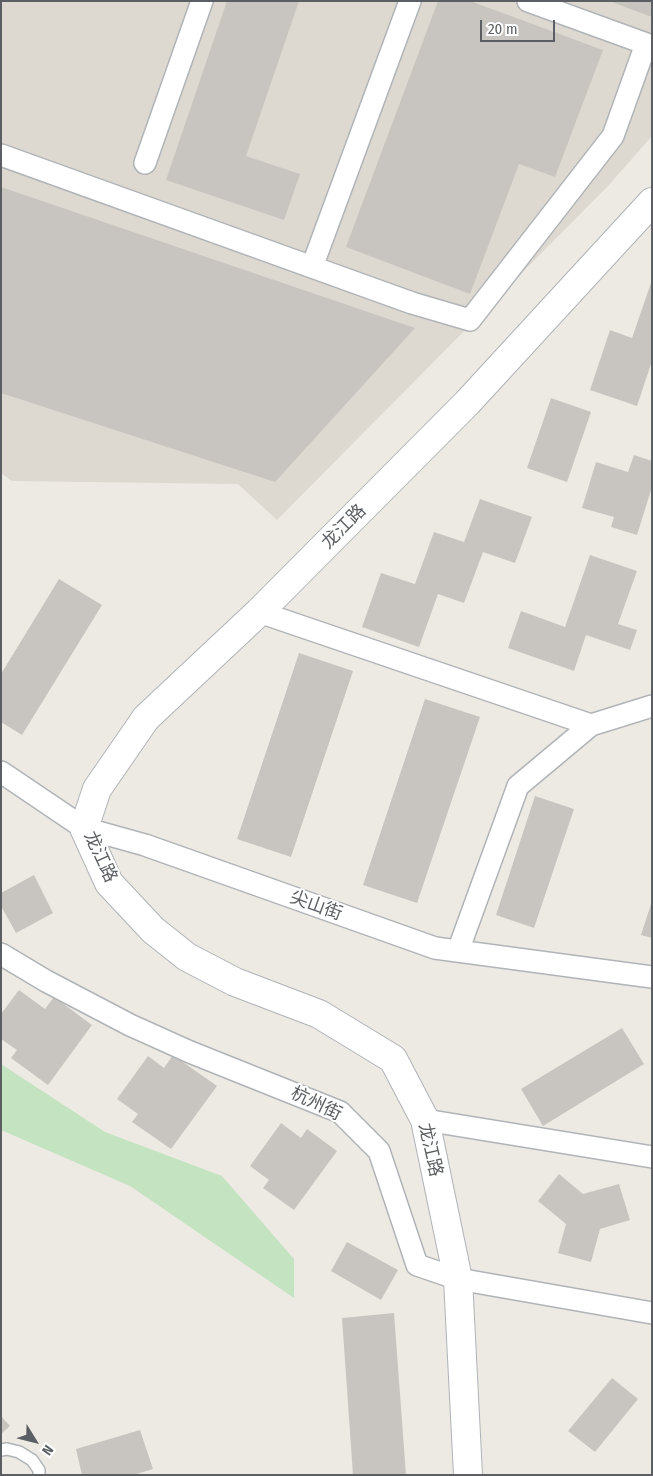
<!DOCTYPE html>
<meta charset="utf-8">
<style>
body{margin:0}
#map{position:relative;width:653px;height:1476px;overflow:hidden;background:#edeae3;font-family:"Fira Sans Condensed",sans-serif}
canvas{display:block}
.frame{position:absolute;inset:0;border:2px solid #5b5f63;pointer-events:none}
.north{position:absolute;left:10px;top:1416px;width:50px;height:50px;-webkit-text-stroke:4px #fff;paint-order:stroke;rotate:126deg;font-size:14px;font-weight:700;line-height:20px;text-align:center;color:#5b5f63}
.north::after{content:'';display:block;margin:auto;width:18px;height:22px;background:#5b5f63;clip-path:polygon(50% 0,100% 100%,50% 72%,0 100%)}
.scale{position:absolute;left:480px;top:20px;width:75px;height:22px;box-sizing:border-box;border:2px solid #5b5f63;border-top:0;padding-left:6px;font-size:15px;line-height:18px;white-space:nowrap;color:#5b5f63;-webkit-text-stroke:4px #fff;paint-order:stroke}
</style>
<div id="map">
<canvas width="653" height="1476"></canvas>
<div class="frame"></div>
<div class="north">N</div>
<div class="scale">20 m</div>
</div>
<script>
const c = document.querySelector('canvas').getContext('2d');
c.lineJoin = 'round';
function fillPath(path, color) { c.fillStyle = color; c.fill(path, 'evenodd'); }
const toPath = rows => new Path2D(rows.map(r => 'M' + r).join(''));
function trace(path, color, width, dash) { c.strokeStyle = color; c.lineWidth = width; c.lineCap = dash ? 'butt' : 'round'; c.setLineDash(dash || []); c.stroke(path); }
function drawText(font, color, halo, rows, align = 'center') {
  c.font = font + ' "Fira Sans Condensed","Noto Sans SC",sans-serif'; c.lineWidth = 4; c.setLineDash([]); c.textBaseline = 'middle'; c.strokeStyle = halo; c.fillStyle = color; for (const [text, x, y, turn = 0] of rows) {
    c.save(); c.translate(x, y); c.rotate((+turn || 0) * Math.PI / 180); c.textAlign = isNaN(turn) ? turn : align; if (halo) c.strokeText(text, 0, 0); c.fillText(text, 0, 0); c.restore();
  }
}
fillPath(toPath([
 [1,1,652,1,652,136,608,186,277,520,238,484,12,481,1,473]
]), '#ddd9d1');
fillPath(toPath([
 [1,1064,105,1132,222,1176,294,1259,294,1298,130,1186,1,1130]
]), '#c3e3c1');
fillPath(toPath([
 [227,1,299,1,246,156,300,174,284,220,166,180],
 [438,1,470,1,603,50,555,177,519,164,470,294,346,247],
 [609,1,652,1,652,17],
 [1,187,415,328,275,482,1,393],
 [652,280,652,361,637,406,590,390,610,330,632,338],
 [551,398,591,412,567,482,527,468],
 [634,455,652,461,652,487,637,535,611,527,614,517,582,508,596,462,628,472],
 [480,499,532,517,515,563,483,552,464,603,438,594,419,647,362,627,381,573,415,584,434,532,464,542],
 [590,555,637,571,618,624,637,630,630,650,586,635,574,671,508,648,521,611,565,627],
 [59,579,102,605,22,735,1,722,1,674],
 [299,653,353,671,291,857,237,839],
 [425,699,480,717,417,903,363,885],
 [535,796,574,809,534,928,496,915],
 [34,875,53,913,16,933,1,906,1,893],
 [651,904,652,904,652,938,641,935],
 [19,990,45,1009,54,997,92,1025,48,1085,11,1058,17,1050,1,1039,1,1014],
 [622,1028,644,1064,543,1126,521,1089],
 [173,1055,217,1086,171,1149,132,1122,138,1114,117,1099,148,1056,164,1068],
 [281,1123,301,1138,307,1129,337,1151,294,1210,263,1188,269,1180,250,1166],
 [559,1174,583,1194,619,1184,630,1220,600,1229,591,1262,558,1253,566,1224,538,1201],
 [347,1242,398,1270,381,1300,331,1271],
 [394,1313,406,1475,353,1475,342,1318],
 [612,1378,638,1399,595,1452,568,1431],
 [1,1416,10,1426,1,1434],
 [140,1430,153,1469,133,1475,82,1475,76,1449]
]), '#c8c5c0');
const lane = toPath([
 [1,1450,7,1449,19,1452,32,1460,39,1470,39,1475]
]);
const street = toPath([
 [528,1,652,46],
 [1,155,412,303,470,320,613,136,646,44],
 [145,163,202,1],
 [312,267,410,1],
 [259,612,591,725,652,706],
 [1,772,84,828,145,845,435,948,652,977],
 [458,951,518,786,591,725],
 [1,954,46,981,130,1025,190,1052,340,1112,379,1151,417,1265,458,1279,652,1313],
 [425,1120,652,1157]
]);
const secondary = toPath([
 [468,1475,458,1279,425,1120,393,1059,319,1014,235,982,187,957,153,930,109,883,84,828,97,789,146,718,259,612,467,403,652,202]
]);
trace(lane, '#b0b4b7', 14);
trace(street, '#b0b4b7', 24);
trace(secondary, '#afb3b7', 30);
trace(lane, '#fff', 11);
trace(street, '#fff', 21);
trace(secondary, '#fff', 28);
drawText('18px', '#5b5f63', '#fff', [
 ["龙江路",344,527,-45],
 ["龙江路",100,857,65],
 ["尖山街",316,906,20],
 ["杭州街",316,1104,26],
 ["龙江路",430,1150,77]
]);
</script>
